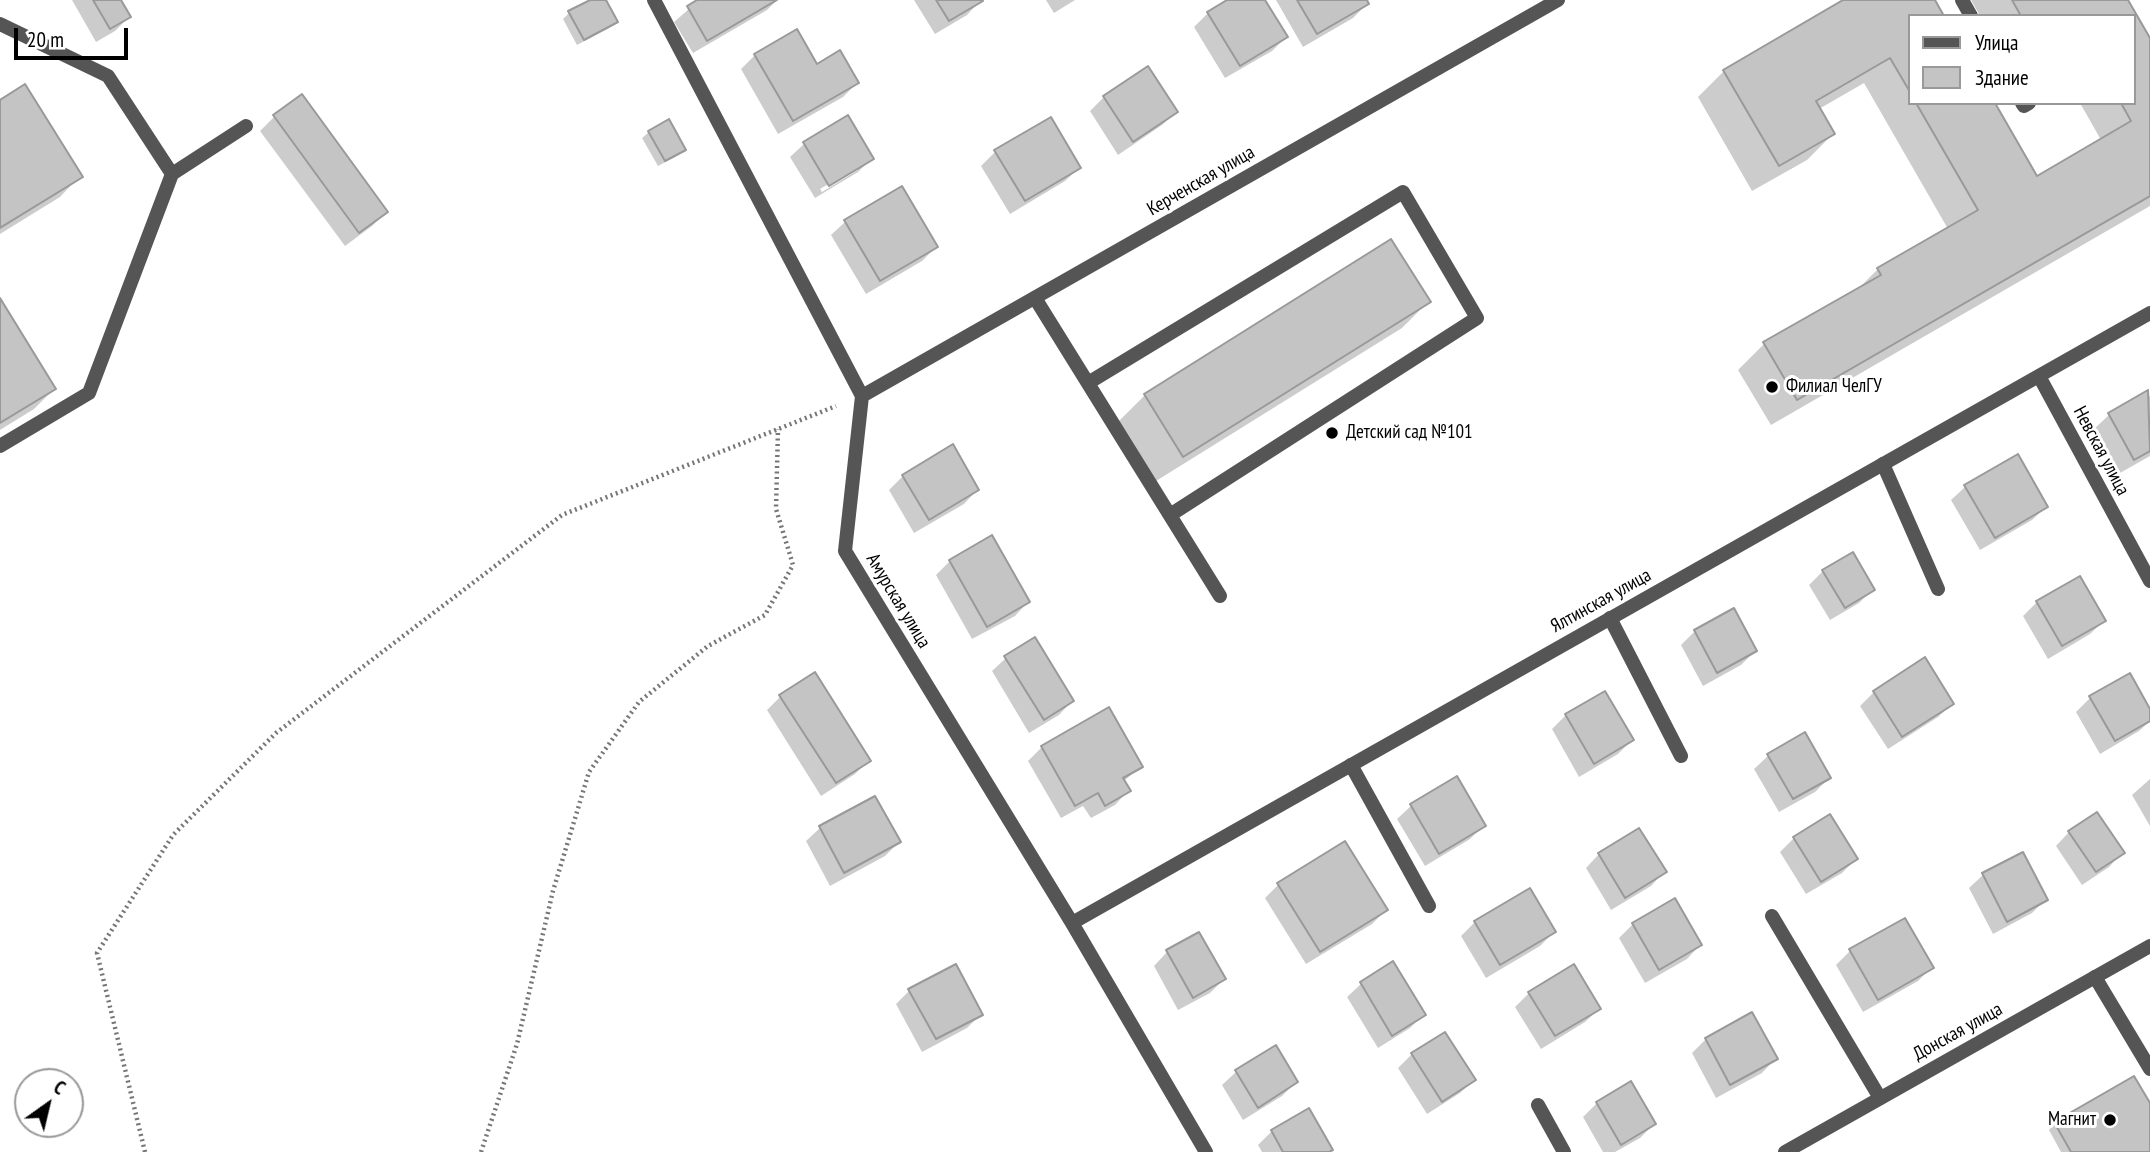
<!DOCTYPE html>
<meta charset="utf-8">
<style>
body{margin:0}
#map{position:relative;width:2150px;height:1152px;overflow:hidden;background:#fff;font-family:"PT Sans Narrow",sans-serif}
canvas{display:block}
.legend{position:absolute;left:1908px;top:14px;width:228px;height:91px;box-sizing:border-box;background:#fff;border:2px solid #999;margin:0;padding:9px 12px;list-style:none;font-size:21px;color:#000}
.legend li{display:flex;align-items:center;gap:14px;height:35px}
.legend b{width:35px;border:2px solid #999}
.north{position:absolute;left:14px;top:1068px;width:70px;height:70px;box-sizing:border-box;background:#fff;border:2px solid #999;border-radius:50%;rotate:34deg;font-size:19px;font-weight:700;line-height:28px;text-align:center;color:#000}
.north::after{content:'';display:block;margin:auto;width:24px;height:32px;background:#000;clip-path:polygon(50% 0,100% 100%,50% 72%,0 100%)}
.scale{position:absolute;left:14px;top:28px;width:114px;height:32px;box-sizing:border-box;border:4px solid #000;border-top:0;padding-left:9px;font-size:21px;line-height:24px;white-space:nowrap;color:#000;-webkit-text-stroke:5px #fff;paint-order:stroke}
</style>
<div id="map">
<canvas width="2150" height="1152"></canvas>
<ul class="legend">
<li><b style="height:9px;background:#555"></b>Улица</li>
<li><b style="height:19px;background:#c4c4c4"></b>Здание</li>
</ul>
<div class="north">С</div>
<div class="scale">20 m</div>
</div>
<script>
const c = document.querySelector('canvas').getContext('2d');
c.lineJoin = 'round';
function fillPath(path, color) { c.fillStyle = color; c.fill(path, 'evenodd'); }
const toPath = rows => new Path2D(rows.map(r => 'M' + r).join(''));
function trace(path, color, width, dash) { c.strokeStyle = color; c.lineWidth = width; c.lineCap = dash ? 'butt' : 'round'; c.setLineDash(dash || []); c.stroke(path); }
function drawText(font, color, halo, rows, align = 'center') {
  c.font = font + ' "PT Sans Narrow",sans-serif'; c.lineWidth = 6; c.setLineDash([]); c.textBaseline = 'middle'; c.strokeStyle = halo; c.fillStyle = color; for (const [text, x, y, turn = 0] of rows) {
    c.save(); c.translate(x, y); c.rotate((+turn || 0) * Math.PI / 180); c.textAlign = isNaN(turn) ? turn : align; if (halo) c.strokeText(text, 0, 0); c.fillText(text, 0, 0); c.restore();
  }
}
fillPath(toPath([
 [72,0,119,0,129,17,115,31,96,42],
 [594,0,604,0,616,22,609,28,577,45,563,19,569,13],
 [696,0,777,0,767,10,693,53,674,22,697,2],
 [914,0,980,0,980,1,967,15,935,34],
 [1046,0,1075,0,1054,13],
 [1230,0,1263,0,1286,37,1272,51,1225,78,1194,27,1208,13],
 [1276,0,1365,0,1367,4,1353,18,1303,47],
 [1847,0,1933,0,1910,16,1910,103,1993,103,2036,178,2101,140,2080,103,2134,103,2134,16,1980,16,1971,0,2126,0,2150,42,2150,206,1771,425,1738,370,1764,344,1857,290,1878,269,1948,229,1864,83,1819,109,1833,134,1807,160,1752,191,1698,97,1724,71],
 [796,31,816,66,857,83,843,97,778,134,741,69,755,55],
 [1148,69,1176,112,1162,125,1118,155,1090,111,1104,97],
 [301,97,386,212,372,226,345,246,260,131,274,117],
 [0,102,80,176,60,197,0,234],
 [649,132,684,149,677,156,658,166,642,138],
 [804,144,872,158,858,172,815,198,790,157],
 [858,166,858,170,822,192,820,189],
 [995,152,1079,168,1065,181,1010,214,981,166],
 [845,222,936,247,922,261,866,294,831,235],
 [0,302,54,389,34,409,0,430],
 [1428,302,1402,328,1156,481,1119,421,1145,395],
 [2148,393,2150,397,2150,456,2120,473,2095,428,2109,415],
 [903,476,977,490,964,504,914,533,889,490],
 [1965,487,2046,507,2032,520,1980,550,1951,500],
 [992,537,1028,602,1015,616,972,639,936,575,950,561],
 [1823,571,1873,589,1859,603,1830,620,1809,585],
 [2037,602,2104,621,2090,634,2048,659,2023,616],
 [1695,631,1755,651,1741,665,1703,686,1681,645],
 [1006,658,1072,701,1059,715,1029,733,992,671],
 [1924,660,1952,704,1938,717,1888,749,1860,706,1874,692],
 [1604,693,1632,740,1618,754,1579,777,1552,729,1566,715],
 [781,696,869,760,855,774,821,796,767,710],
 [2090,698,2150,713,2150,721,2139,731,2100,754,2076,712],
 [1042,747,1141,766,1123,782,1128,791,1115,805,1091,818,1083,806,1061,818,1028,761],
 [1768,756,1829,778,1815,792,1779,812,1754,769],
 [1457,778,1484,825,1470,839,1425,866,1397,819,1411,806],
 [2150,779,2150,826,2132,795],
 [820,828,899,842,885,856,830,886,806,841],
 [2069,832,2122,853,2109,867,2082,885,2056,846],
 [1794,838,1856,859,1842,873,1806,894,1780,852],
 [1599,854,1664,872,1651,886,1611,910,1586,868],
 [1983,875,2046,899,2032,913,1993,934,1969,888],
 [1279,884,1386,910,1372,924,1306,964,1265,898],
 [1475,922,1554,932,1540,946,1486,978,1461,936],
 [1633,924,1700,945,1687,959,1645,983,1619,938],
 [1850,951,1932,967,1918,981,1863,1012,1836,965],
 [1167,952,1224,979,1210,993,1178,1010,1154,966],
 [1393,964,1424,1014,1410,1028,1378,1048,1347,997,1361,984],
 [910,990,981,1014,967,1028,922,1052,896,1004],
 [1529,993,1599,1009,1585,1022,1541,1049,1515,1007],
 [1706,1039,1775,1059,1762,1073,1716,1098,1692,1053],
 [1412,1054,1474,1080,1460,1093,1427,1114,1398,1068],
 [1236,1072,1296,1082,1282,1096,1243,1120,1222,1085],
 [1597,1103,1654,1124,1640,1138,1615,1152,1603,1152,1583,1117],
 [2150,1107,2150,1152,2061,1152,2049,1130,2055,1123],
 [1308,1110,1328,1152,1262,1152,1258,1145,1272,1131]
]), '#0003');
const building = toPath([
 [93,0,121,0,131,17,110,29,93,0],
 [590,0,606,0,618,22,584,40,568,11,590,0],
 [697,0,777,0,707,41,687,6,697,0],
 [936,0,982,0,983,1,949,21,936,0],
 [1227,0,1265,0,1288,37,1240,66,1207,12,1227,0],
 [1297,0,1367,0,1369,4,1317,34,1297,0],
 [1843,0,1935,0,1944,16,1910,16,1910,92,1890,58,1816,101,1835,134,1779,166,1723,70,1843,0],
 [2012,0,2128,0,2150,38,2150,196,1797,400,1763,342,1881,275,1877,268,1978,210,1916,103,1995,103,2037,176,2131,121,2121,103,2134,103,2134,16,2021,16,2012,0],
 [797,29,817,64,840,50,859,83,793,121,754,54,797,29],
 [1148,66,1178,112,1133,142,1103,96,1148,66],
 [25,84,83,177,0,228,0,100,25,84],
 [302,94,388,212,359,233,273,115,302,94],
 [848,115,874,159,829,186,803,142,848,115],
 [1051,117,1081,168,1025,201,994,150,1051,117],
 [669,119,686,150,665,161,648,131,669,119],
 [902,186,938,247,880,281,844,220,902,186],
 [1391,239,1431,302,1183,457,1144,394,1391,239],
 [0,298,56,389,0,423,0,298],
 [2148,390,2150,451,2134,460,2108,413,2148,390],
 [953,444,979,490,929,520,902,475,953,444],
 [2018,454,2048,507,1995,538,1964,485,2018,454],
 [992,535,1030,602,987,627,949,560,992,535],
 [1853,552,1875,590,1845,608,1822,570,1853,552],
 [2080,576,2106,621,2062,646,2036,601,2080,576],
 [1734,608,1757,651,1717,673,1694,630,1734,608],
 [1035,637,1074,701,1044,720,1004,656,1035,637],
 [1925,657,1954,704,1902,737,1873,691,1925,657],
 [815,672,871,761,836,783,779,695,815,672],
 [2130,673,2150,709,2150,721,2115,741,2089,696,2130,673],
 [1605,691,1634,740,1594,764,1565,714,1605,691],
 [1109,707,1143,767,1123,778,1131,791,1105,806,1098,793,1075,806,1041,746,1109,707],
 [1805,732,1831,778,1793,799,1767,754,1805,732],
 [1457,776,1486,826,1439,854,1410,804,1457,776],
 [875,796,901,842,844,873,819,826,875,796],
 [2097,812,2125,853,2096,872,2068,831,2097,812],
 [1830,814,1858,859,1821,882,1793,837,1830,814],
 [1639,828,1667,872,1625,898,1598,853,1639,828],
 [1345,841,1388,910,1320,952,1277,883,1345,841],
 [2023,852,2048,900,2007,922,1982,873,2023,852],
 [1530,888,1556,932,1500,965,1474,921,1530,888],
 [1675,898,1702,945,1659,970,1632,923,1675,898],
 [1905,918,1934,968,1878,1000,1849,949,1905,918],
 [1199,932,1226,979,1193,998,1166,950,1199,932],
 [1393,961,1426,1015,1392,1036,1360,982,1393,961],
 [956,964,983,1015,936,1039,908,989,956,964],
 [1574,964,1601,1009,1555,1036,1528,992,1574,964],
 [1752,1012,1778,1059,1730,1085,1705,1038,1752,1012],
 [1445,1032,1476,1080,1442,1102,1411,1053,1445,1032],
 [1276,1045,1298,1082,1258,1108,1235,1070,1276,1045],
 [2134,1076,2150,1103,2150,1152,2071,1152,2054,1122,2134,1076],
 [1631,1081,1656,1124,1621,1145,1596,1102,1631,1081],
 [1309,1108,1333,1150,1329,1152,1283,1152,1271,1130,1309,1108]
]);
fillPath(building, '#c4c4c4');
trace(building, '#999', 2);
trace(toPath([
 [145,1152,97,953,173,835,276,733,562,515,836,406],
 [481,1152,517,1044,553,891,589,772,639,702,708,646,765,615,793,565,776,509,778,429]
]), '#777', 4.5, [2, 3.5]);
trace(toPath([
 [1962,0,1971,16],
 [0,24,108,76,172,174,89,393,0,446],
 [2022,103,2024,106,2029,103],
 [172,174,246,126],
 [1035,298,1220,596],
 [1088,383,1403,192,1477,318,1170,515],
 [1883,464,1938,589],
 [1610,618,1681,756],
 [1351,765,1429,906],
 [1772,916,1880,1098],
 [2095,977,2150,1069],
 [1538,1105,1564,1152]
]), '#555', 14);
trace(toPath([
 [654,0,862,396,845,551,1072,923,1206,1152],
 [2039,376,2150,581],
 [862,396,1558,0],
 [1072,923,2150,313],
 [1785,1152,2150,946]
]), '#555', 14);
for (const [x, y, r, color] of [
 [1772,387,7,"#000"],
 [1332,433,7,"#000"],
 [2110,1120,7,"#000"]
]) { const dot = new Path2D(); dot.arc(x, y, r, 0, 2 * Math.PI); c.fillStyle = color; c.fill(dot); trace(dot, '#fff', 2.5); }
drawText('19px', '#000', '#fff', [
 ["Керченская улица",1201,181,-30],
 ["Невская улица",2101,451,62],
 ["Амурская улица",898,601,59],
 ["Ялтинская улица",1601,601,-29],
 ["Донская улица",1958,1032,-29]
]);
drawText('19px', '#000', '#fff', [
 ["Филиал ЧелГУ",1786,387],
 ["Детский сад №101",1346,433],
 ["Магнит",2096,1120,"right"]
], 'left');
</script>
